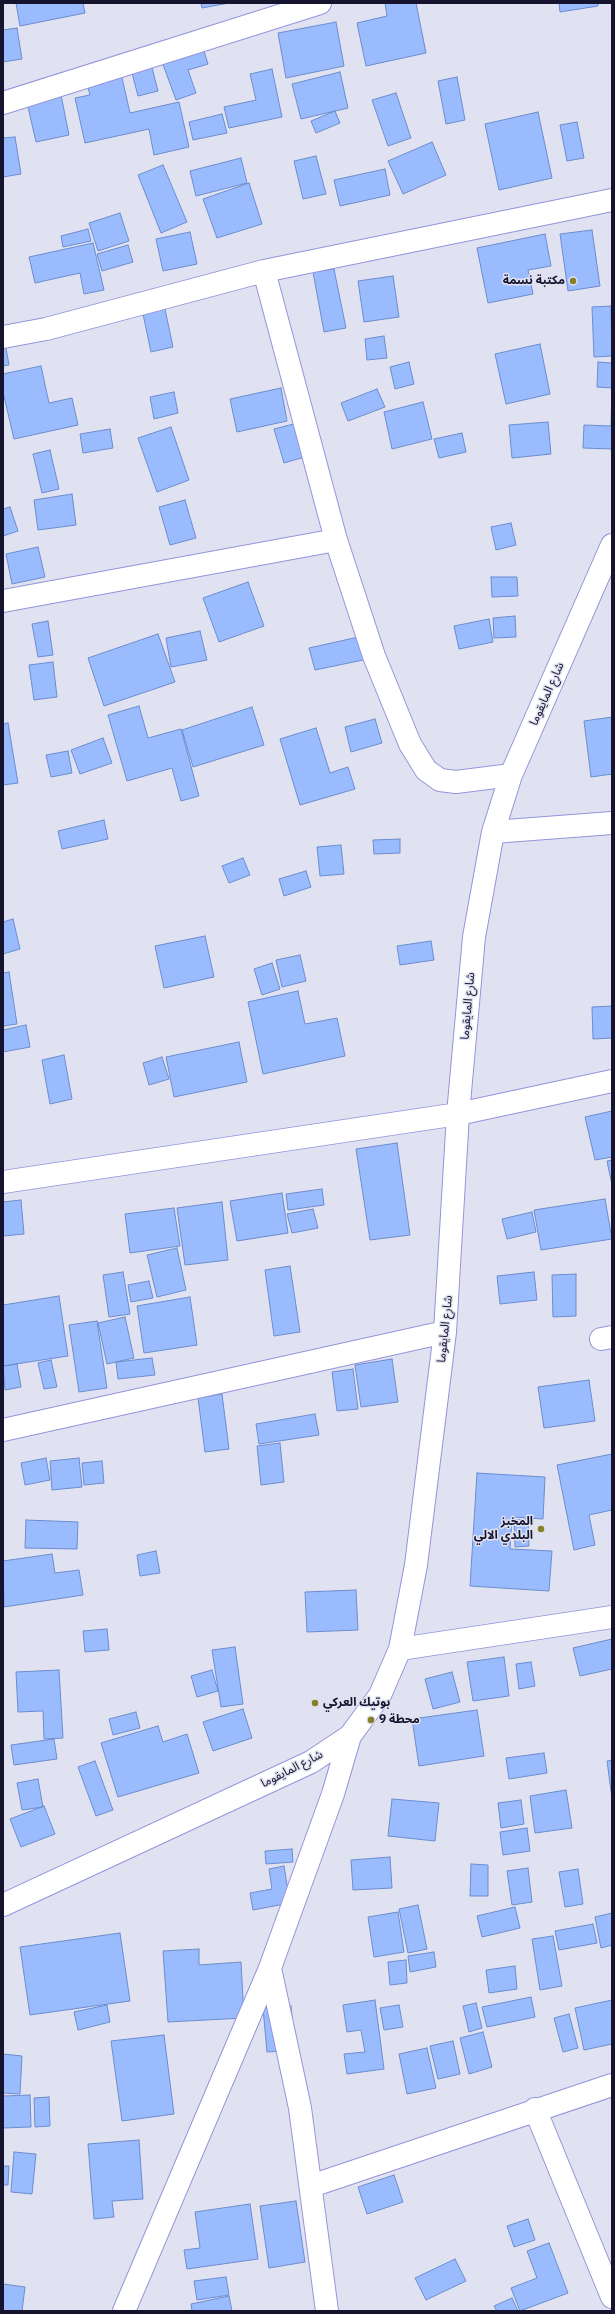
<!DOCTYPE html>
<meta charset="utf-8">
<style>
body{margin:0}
#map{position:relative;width:615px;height:2314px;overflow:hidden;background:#e1e2f1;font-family:"IBM Plex Sans",sans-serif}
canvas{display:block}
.frame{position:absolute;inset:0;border:4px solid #15132e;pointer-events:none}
</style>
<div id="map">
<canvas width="615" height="2314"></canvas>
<div class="frame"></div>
</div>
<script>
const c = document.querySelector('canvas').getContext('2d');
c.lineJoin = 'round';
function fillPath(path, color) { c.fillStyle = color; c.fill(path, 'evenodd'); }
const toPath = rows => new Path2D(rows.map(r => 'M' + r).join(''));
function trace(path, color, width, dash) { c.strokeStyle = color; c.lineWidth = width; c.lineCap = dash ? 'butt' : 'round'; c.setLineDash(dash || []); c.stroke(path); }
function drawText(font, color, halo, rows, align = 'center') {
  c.font = font + ' "IBM Plex Sans","Noto Sans Arabic",sans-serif'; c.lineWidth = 3; c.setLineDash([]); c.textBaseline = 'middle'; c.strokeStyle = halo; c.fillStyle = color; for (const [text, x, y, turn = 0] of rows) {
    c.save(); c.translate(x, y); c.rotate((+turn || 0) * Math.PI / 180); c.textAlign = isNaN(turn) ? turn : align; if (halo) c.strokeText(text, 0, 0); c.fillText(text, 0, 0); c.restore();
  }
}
const building = toPath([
 [16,3,83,3,85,13,20,26,16,3],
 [201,3,229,3,202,8,201,3],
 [385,3,416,3,426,53,366,66,357,23,387,16,385,3],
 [559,3,598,3,598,6,560,12,559,3],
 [336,22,344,66,286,78,278,33,336,22],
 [17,28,22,59,3,62,3,30,17,28],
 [202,45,208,64,188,70,196,93,176,100,161,59,202,45],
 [151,64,158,91,138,96,131,69,151,64],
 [120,69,130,113,179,102,189,147,154,155,149,129,85,143,75,98,90,95,85,76,120,69],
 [272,69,282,117,229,128,224,107,256,100,250,74,272,69],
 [340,72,348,108,301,119,292,84,340,72],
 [457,77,465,120,446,124,438,81,457,77],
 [60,90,69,135,36,142,26,98,60,90],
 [396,93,411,138,388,146,372,100,396,93],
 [335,111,340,123,316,133,311,121,335,111],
 [538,112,552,178,499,190,485,124,538,112],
 [222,114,227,133,193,140,189,122,222,114],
 [577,122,584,158,567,161,560,125,577,122],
 [15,137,21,174,3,177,3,138,15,137],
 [432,142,446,175,403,194,388,161,432,142],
 [316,156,326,194,303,199,294,161,316,156],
 [241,158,247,183,196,196,190,171,241,158],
 [163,165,187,222,161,233,138,175,163,165],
 [385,169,390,195,340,206,334,180,385,169],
 [249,183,262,224,217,238,203,199,249,183],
 [120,213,129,241,98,251,89,223,120,213],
 [88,229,91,241,63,247,61,236,88,229],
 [592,230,600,286,568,291,560,234,592,230],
 [190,232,197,264,163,271,156,239,190,232],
 [545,234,551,266,528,270,533,294,488,303,477,248,545,234],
 [93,243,104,290,84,294,80,273,35,283,29,257,93,243],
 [128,245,133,262,102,271,97,254,128,245],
 [334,269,346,328,324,332,313,272,334,269],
 [393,276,399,317,364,322,358,281,393,276],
 [611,306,612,356,594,357,592,307,611,306],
 [165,309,173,347,151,352,143,314,165,309],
 [384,336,387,358,367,360,365,339,384,336],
 [3,343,5,343,9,365,3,366,3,343],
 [540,344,550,394,506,404,495,354,540,344],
 [409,362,414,384,395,389,390,367,409,362],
 [598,362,612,363,612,449,583,448,584,425,611,426,612,388,597,387,598,362],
 [41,366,49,403,72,398,78,425,14,439,3,392,3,374,41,366],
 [281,388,287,421,237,432,230,399,281,388],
 [377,389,385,407,348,421,341,403,377,389],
 [174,392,178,413,154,419,150,397,174,392],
 [423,402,432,439,392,449,384,412,423,402],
 [305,421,315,454,284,463,274,429,305,421],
 [548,422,551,454,512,458,509,425,548,422],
 [171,427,189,480,157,492,138,438,171,427],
 [110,429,113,448,83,453,80,434,110,429],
 [462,433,466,452,439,458,434,439,462,433],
 [50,450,59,489,42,493,33,454,50,450],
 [72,494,76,525,38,530,34,500,72,494],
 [185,500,196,538,170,545,159,507,185,500],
 [10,507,18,531,3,536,3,509,10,507],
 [511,523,516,545,496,550,491,527,511,523],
 [38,547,45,577,12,584,6,554,38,547],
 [491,577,517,577,518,596,492,597,491,577],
 [248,582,264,626,219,642,203,598,248,582],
 [515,616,516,637,494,638,493,618,515,616],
 [489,619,493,642,459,649,454,626,489,619],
 [48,621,53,655,38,657,32,624,48,621],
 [200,631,207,660,171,667,166,638,200,631],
 [158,634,175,682,104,706,88,658,158,634],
 [363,636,368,659,315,670,309,648,363,636],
 [53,662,57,697,34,700,29,665,53,662],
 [139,706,148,738,181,729,199,796,181,801,172,768,127,781,108,715,139,706],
 [252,707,264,745,193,767,182,730,252,707],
 [612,717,612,774,591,777,584,721,612,717],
 [375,719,382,743,351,752,345,727,375,719],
 [8,723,18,783,3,785,3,724,8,723],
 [316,728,330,773,348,767,355,789,300,805,280,739,316,728],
 [103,738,112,763,80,774,71,750,103,738],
 [68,751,72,773,51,777,46,755,68,751],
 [104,820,108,839,62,849,58,831,104,820],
 [400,839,400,853,374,854,373,840,400,839],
 [341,845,344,874,320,876,317,847,341,845],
 [243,858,250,875,229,883,222,866,243,858],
 [306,871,311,887,284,896,279,879,306,871],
 [13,919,20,949,3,954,3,922,13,919],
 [205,936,214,977,164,988,155,946,205,936],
 [431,941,434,960,400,965,397,946,431,941],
 [300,955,306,981,282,987,276,960,300,955],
 [272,963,280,989,262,995,254,969,272,963],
 [9,972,17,1024,3,1026,3,973,9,972],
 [298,991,305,1024,337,1018,345,1056,263,1074,248,1002,298,991],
 [612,1006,612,1038,593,1039,592,1007,612,1006],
 [26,1025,30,1047,3,1052,3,1030,26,1025],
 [239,1042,247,1082,174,1097,166,1057,239,1042],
 [64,1055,72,1099,50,1104,42,1060,64,1055],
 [162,1057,169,1079,149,1085,143,1063,162,1057],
 [612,1111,612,1157,595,1160,585,1117,612,1111],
 [397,1143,410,1235,370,1240,356,1149,397,1143],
 [612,1160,612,1185,607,1161,612,1160],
 [322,1189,324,1205,288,1210,286,1194,322,1189],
 [282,1193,288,1233,237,1241,230,1201,282,1193],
 [605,1199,612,1239,541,1250,534,1210,605,1199],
 [21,1200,24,1234,3,1236,3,1202,21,1200],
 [222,1202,228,1260,185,1265,177,1208,222,1202],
 [174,1208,180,1246,130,1253,125,1214,174,1208],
 [313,1209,318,1228,292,1233,287,1214,313,1209],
 [532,1212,536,1232,507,1239,502,1219,532,1212],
 [177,1248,186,1290,157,1297,147,1255,177,1248],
 [290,1266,300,1332,274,1336,265,1270,290,1266],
 [123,1272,130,1314,109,1317,103,1275,123,1272],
 [534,1272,537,1300,500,1304,497,1276,534,1272],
 [576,1274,576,1316,553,1317,552,1275,576,1274],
 [149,1281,153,1298,131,1302,128,1285,149,1281],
 [59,1296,68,1356,3,1366,3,1305,59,1296],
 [190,1297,197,1345,144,1353,137,1306,190,1297],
 [125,1317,134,1358,107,1364,98,1323,125,1317],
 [97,1321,107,1388,79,1392,69,1325,97,1321],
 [152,1358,155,1375,118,1379,116,1362,152,1358],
 [392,1359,398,1402,361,1407,355,1365,392,1359],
 [51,1360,57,1387,44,1389,38,1363,51,1360],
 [17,1364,21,1387,5,1390,3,1366,17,1364],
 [353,1369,358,1409,337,1411,332,1372,353,1369],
 [589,1380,595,1421,544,1428,538,1387,589,1380],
 [222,1394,229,1449,205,1452,198,1398,222,1394],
 [315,1414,319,1435,259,1444,256,1424,315,1414],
 [280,1443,284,1482,261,1485,257,1446,280,1443],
 [612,1454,612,1510,589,1515,595,1545,574,1550,557,1465,612,1454],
 [46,1458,50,1480,25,1485,21,1463,46,1458],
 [79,1458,82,1487,52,1490,50,1461,79,1458],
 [102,1461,104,1483,84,1485,82,1463,102,1461],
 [477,1473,545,1477,543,1519,512,1517,510,1549,552,1551,549,1591,470,1586,477,1473],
 [528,1519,529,1546,515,1547,514,1520,528,1519],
 [26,1520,78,1522,77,1549,25,1548,26,1520],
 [156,1551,160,1573,140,1576,137,1555,156,1551],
 [52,1554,55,1573,79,1570,83,1595,4,1607,3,1561,52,1554],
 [356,1590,358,1630,307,1632,305,1592,356,1590],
 [107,1629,109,1650,85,1652,83,1631,107,1629],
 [612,1639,612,1669,580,1676,573,1648,612,1639],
 [235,1647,243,1704,221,1707,212,1650,235,1647],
 [504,1657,509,1696,473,1701,467,1662,504,1657],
 [531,1662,535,1686,519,1689,516,1664,531,1662],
 [59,1670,63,1738,44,1739,43,1711,18,1712,16,1672,59,1670],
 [212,1670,218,1691,197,1697,191,1676,212,1670],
 [452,1672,460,1702,433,1709,425,1679,452,1672],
 [243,1709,252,1738,213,1751,203,1722,243,1709],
 [477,1710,484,1756,419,1766,412,1719,477,1710],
 [136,1712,140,1728,113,1735,109,1719,136,1712],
 [158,1726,163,1742,187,1734,199,1773,118,1797,101,1743,158,1726],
 [54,1739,57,1759,14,1765,11,1745,54,1739],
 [544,1753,547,1773,509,1779,506,1758,544,1753],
 [612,1760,612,1798,607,1761,612,1760],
 [95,1761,113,1810,96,1816,78,1767,95,1761],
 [38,1779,43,1807,22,1810,17,1783,38,1779],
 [566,1790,572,1828,535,1833,530,1796,566,1790],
 [392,1799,439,1803,435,1841,388,1836,392,1799],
 [521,1800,524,1824,501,1828,498,1803,521,1800],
 [44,1806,55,1834,21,1847,10,1819,44,1806],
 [527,1828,530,1851,503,1855,500,1832,527,1828],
 [292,1849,293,1862,266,1864,265,1851,292,1849],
 [390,1857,392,1888,353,1890,351,1860,390,1857],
 [471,1864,488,1865,488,1896,470,1896,471,1864],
 [284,1866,290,1903,253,1910,250,1893,272,1889,269,1869,284,1866],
 [528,1868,532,1902,512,1905,507,1871,528,1868],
 [578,1869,583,1904,565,1907,559,1872,578,1869],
 [418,1905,427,1949,408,1953,399,1909,418,1905],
 [515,1907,520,1928,482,1937,477,1916,515,1907],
 [398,1912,404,1952,374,1957,368,1917,398,1912],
 [612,1913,612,1945,601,1948,595,1917,612,1913],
 [593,1924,597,1943,559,1950,555,1931,593,1924],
 [120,1933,130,2001,30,2015,20,1947,120,1933],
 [553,1936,562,1986,540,1990,532,1939,553,1936],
 [199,1949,199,1965,241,1962,244,2018,168,2022,163,1951,199,1949],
 [434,1952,436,1967,410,1972,408,1956,434,1952],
 [406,1960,407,1983,390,1985,388,1962,406,1960],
 [515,1966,517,1989,489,1993,486,1970,515,1966],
 [531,1997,535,2017,487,2027,482,2007,531,1997],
 [375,2000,384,2069,347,2074,344,2054,365,2052,361,2030,347,2032,343,2005,375,2000],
 [612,2000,612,2044,584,2050,575,2008,612,2000],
 [476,2003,482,2028,469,2032,463,2006,476,2003],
 [107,2005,110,2022,78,2030,74,2012,107,2005],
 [399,2005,403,2027,384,2030,380,2008,399,2005],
 [291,2006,295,2050,267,2052,263,2008,291,2006],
 [569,2014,578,2048,563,2052,554,2018,569,2014],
 [483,2032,492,2067,469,2074,460,2038,483,2032],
 [164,2035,174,2114,122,2121,111,2041,164,2035],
 [453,2041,460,2074,438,2079,430,2046,453,2041],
 [427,2048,436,2088,407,2094,399,2054,427,2048],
 [3,2054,22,2056,20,2094,3,2093,3,2054],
 [30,2095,31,2127,3,2128,3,2096,30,2095],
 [49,2097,50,2126,35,2127,34,2098,49,2097],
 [139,2140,143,2199,112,2201,114,2217,94,2219,88,2144,139,2140],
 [14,2152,36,2154,32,2194,11,2192,14,2152],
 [3,2166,9,2166,8,2185,3,2185,3,2166],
 [394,2175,403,2202,367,2214,358,2187,394,2175],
 [296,2201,305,2262,269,2268,260,2206,296,2201],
 [250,2204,258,2259,187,2269,184,2250,200,2248,195,2212,250,2204],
 [528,2219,535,2240,514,2247,507,2226,528,2219],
 [549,2243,568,2293,520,2311,511,2288,537,2278,527,2251,549,2243],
 [455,2259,466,2281,426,2300,415,2278,455,2259],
 [226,2277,229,2295,197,2300,194,2281,226,2277],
 [3,2284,25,2287,22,2311,3,2311,3,2284],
 [229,2296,232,2311,192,2311,191,2304,229,2296],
 [512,2298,518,2311,497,2311,494,2306,512,2298]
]);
fillPath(building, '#9abcff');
trace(building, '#6b8ccd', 1);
const minor = toPath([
 [3,103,320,3],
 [264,271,336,540,374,656,410,744,426,770,440,780,456,782,511,775],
 [3,337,46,329,264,271,612,200],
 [3,601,336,540],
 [493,832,612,823],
 [3,1182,458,1114,612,1081],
 [601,1339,612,1337],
 [3,1430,445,1332],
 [400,1649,612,1617],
 [3,1905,311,1762,350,1736,380,1695,400,1649,416,1565,445,1332,458,1114,474,937,493,832,511,775,612,545],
 [535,2109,612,2297],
 [311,2186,612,2085],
 [124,2311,270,1968],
 [327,2311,300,2108,270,1968,333,1794,350,1736]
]);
trace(minor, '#9494dc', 24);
trace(minor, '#fff', 22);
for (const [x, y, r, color] of [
 [573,281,4,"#877e25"],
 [541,1529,4,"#877e25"],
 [315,1703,4,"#877e25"],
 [371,1720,4,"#877e25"]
]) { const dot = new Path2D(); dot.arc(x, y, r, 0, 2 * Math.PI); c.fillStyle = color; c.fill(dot); trace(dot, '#e1e2f1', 1.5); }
drawText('bold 12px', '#15132e', '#e1e2f1', [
 ["مكتبة نسمة",565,281],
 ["المخبز",533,1522],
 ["البلدي الالي",533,1536],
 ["بوتيك العركي",323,1703,"left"],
 ["محطة 9",379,1720,"left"]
], 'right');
drawText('12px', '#15132e', '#e1e2f1', [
 ["شارع المايقوما",547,694,-66],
 ["شارع المايقوما",468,1006,-85],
 ["شارع المايقوما",445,1329,-84],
 ["شارع المايقوما",292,1769,-27]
]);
</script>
